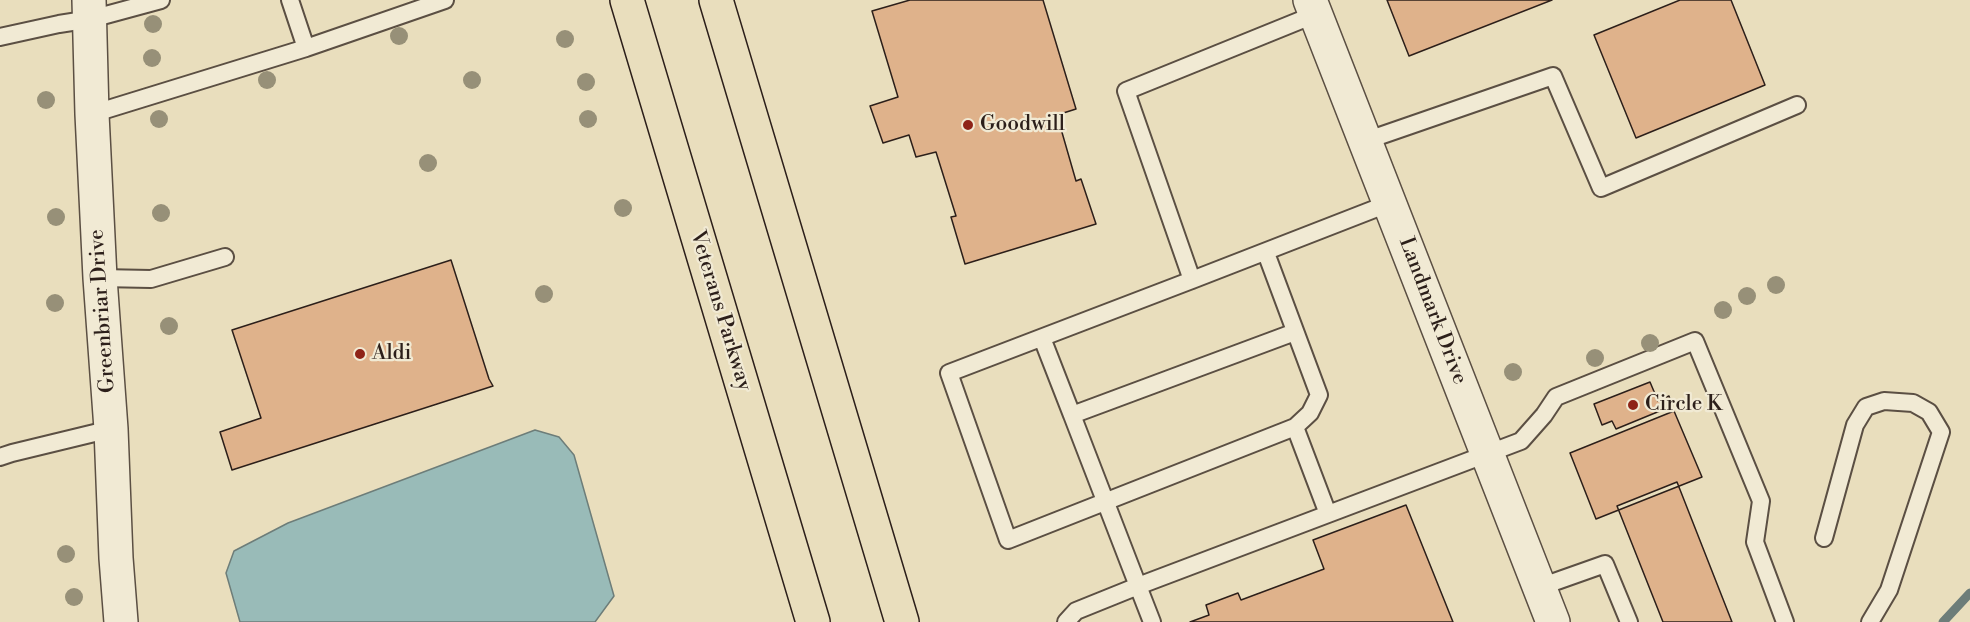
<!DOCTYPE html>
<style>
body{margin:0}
canvas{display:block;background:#e9debd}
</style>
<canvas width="1970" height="622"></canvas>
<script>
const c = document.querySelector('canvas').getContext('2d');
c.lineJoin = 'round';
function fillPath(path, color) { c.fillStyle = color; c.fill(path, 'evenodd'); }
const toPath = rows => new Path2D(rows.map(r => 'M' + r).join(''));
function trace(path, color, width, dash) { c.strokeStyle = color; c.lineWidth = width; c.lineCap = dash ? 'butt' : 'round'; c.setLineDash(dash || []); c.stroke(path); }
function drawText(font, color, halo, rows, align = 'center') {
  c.font = font + ' "Libre Bodoni",serif'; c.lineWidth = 4.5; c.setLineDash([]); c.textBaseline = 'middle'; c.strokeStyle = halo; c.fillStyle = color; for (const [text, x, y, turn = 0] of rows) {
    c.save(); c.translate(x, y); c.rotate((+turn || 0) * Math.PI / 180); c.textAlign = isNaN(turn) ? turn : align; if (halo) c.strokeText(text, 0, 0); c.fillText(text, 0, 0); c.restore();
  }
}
const water = toPath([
 [535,430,559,437,574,455,614,596,595,622,240,622,226,573,234,551,288,523,535,430]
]);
fillPath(water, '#99bbb8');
trace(water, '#6d7d79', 1.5);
trace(toPath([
 [1943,622,1970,593]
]), '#6d7d79', 9);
const building = toPath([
 [910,0,1043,0,1076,109,1057,115,1076,181,1081,179,1096,224,965,264,951,217,956,216,936,152,916,157,909,135,883,143,870,106,898,97,872,11,910,0],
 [1387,0,1552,0,1409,56,1387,0],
 [1680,0,1731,0,1765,85,1636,138,1594,35,1680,0],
 [451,260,489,379,493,386,232,470,220,432,261,418,232,330,451,260],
 [1650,382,1658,401,1669,396,1672,406,1616,429,1612,421,1602,425,1594,404,1650,382],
 [1674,411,1702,477,1596,519,1570,453,1674,411],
 [1677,482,1732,622,1663,622,1617,506,1677,482],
 [1406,505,1453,622,1190,622,1209,615,1206,605,1238,593,1241,600,1324,569,1313,540,1406,505]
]);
fillPath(building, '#dfb28b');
trace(building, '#2c1f1a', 1.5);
const service = toPath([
 [290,0,306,48],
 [1316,14,1126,91,1192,280,1390,203],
 [0,37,59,24,91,19,161,0],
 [92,114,306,48,445,0],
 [1365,141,1553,76,1601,188,1797,105],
 [100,278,151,279,225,257],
 [1192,280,949,373,1008,540,1295,427,1310,413,1319,395,1266,253],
 [1042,338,1072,415],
 [1295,427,1328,514],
 [0,457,12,453,111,429],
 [1824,538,1855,425,1866,407,1884,401,1913,403,1929,412,1941,432,1889,590,1870,622],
 [1540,587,1605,564,1629,622],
 [1066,622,1076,611,1138,586,1072,415,1295,332],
 [1152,622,1138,586,1521,441,1544,415,1556,397,1695,341,1761,501,1755,542,1785,622]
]);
const tertiary = toPath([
 [89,0,92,114,100,278,111,429,116,558,121,622],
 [1310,0,1553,622]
]);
const trunk = toPath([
 [627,0,813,622],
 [716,0,902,622]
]);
trace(service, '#5b4f43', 20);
trace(tertiary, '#5b4f43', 36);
trace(trunk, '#2c1f1a', 36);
trace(service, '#f1ead4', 16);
trace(tertiary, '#f1ead4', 33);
trace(trunk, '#e9debd', 33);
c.fillStyle = '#979078';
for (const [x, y] of [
 [153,24],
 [399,36],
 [565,39],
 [152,58],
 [267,80],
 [472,80],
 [586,82],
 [46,100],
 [159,119],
 [588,119],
 [428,163],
 [623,208],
 [161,213],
 [56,217],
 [1776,285],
 [544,294],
 [1747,296],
 [55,303],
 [1723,310],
 [169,326],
 [1650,343],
 [1595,358],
 [1513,372],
 [66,554],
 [74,597]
]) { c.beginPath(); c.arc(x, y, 9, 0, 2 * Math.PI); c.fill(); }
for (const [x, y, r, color] of [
 [968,125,6,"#8f2418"],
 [360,354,6,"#8f2418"],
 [1633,405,6,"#8f2418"]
]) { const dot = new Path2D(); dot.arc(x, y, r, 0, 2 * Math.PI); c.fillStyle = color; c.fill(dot); trace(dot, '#f1ead4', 2); }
drawText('21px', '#2c1f1a', '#f1ead4', [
 ["Goodwill",980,125],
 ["Aldi",372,354],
 ["Circle K",1645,405]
], 'left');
drawText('21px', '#2c1f1a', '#f1ead4', [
 ["Greenbriar Drive",103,311,-94],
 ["Veterans Parkway",720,311,73],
 ["Landmark Drive",1432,311,69]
]);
</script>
